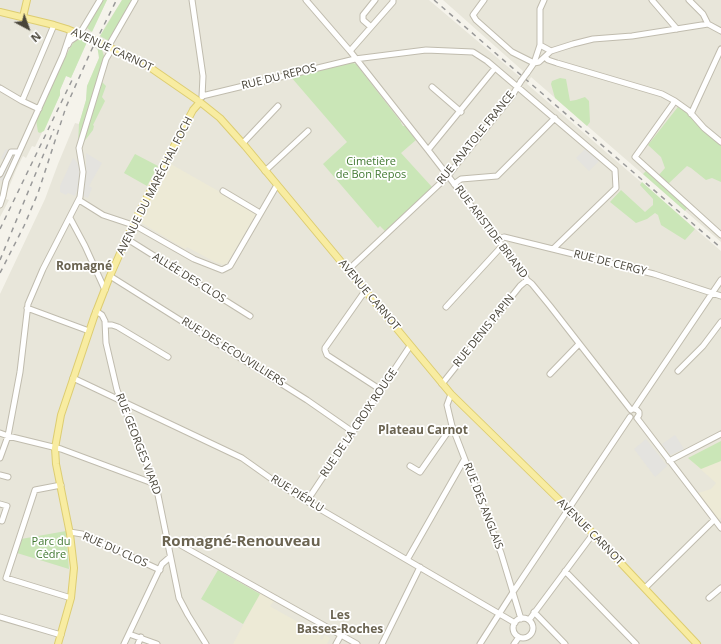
<!DOCTYPE html>
<meta charset="utf-8">
<style>
body{margin:0}
#map{position:relative;width:721px;height:644px;overflow:hidden;background:#f5f3eb;font-family:"Open Sans",sans-serif}
canvas{display:block}
.north{position:absolute;left:8px;top:8px;width:40px;height:40px;-webkit-text-stroke:3px #fff;paint-order:stroke;rotate:139deg;font-size:11px;font-weight:700;line-height:16px;text-align:center;color:#494539}
.north::after{content:'';display:block;margin:auto;width:14px;height:18px;background:#494539;clip-path:polygon(50% 0,100% 100%,50% 72%,0 100%)}
</style>
<div id="map">
<canvas width="721" height="644"></canvas>
<div class="north">N</div>
</div>
<script>
const c = document.querySelector('canvas').getContext('2d');
c.lineJoin = 'round';
function fillPath(path, color) { c.fillStyle = color; c.fill(path, 'evenodd'); }
const toPath = rows => new Path2D(rows.map(r => 'M' + r).join(''));
function trace(path, color, width, dash) { c.strokeStyle = color; c.lineWidth = width; c.lineCap = dash ? 'butt' : 'round'; c.setLineDash(dash || []); c.stroke(path); }
function drawText(font, color, halo, rows, align = 'center') {
  c.font = font + ' "Open Sans",sans-serif'; c.lineWidth = 3.5; c.setLineDash([]); c.textBaseline = 'middle'; c.strokeStyle = halo; c.fillStyle = color; for (const [text, x, y, turn = 0] of rows) {
    c.save(); c.translate(x, y); c.rotate((+turn || 0) * Math.PI / 180); c.textAlign = isNaN(turn) ? turn : align; if (halo) c.strokeText(text, 0, 0); c.fillText(text, 0, 0); c.restore();
  }
}
fillPath(toPath([
 [0,0,107,0,84,47,71,78,66,76,60,90,60,95,35,147,32,146,26,158,23,156,16,170,7,192,6,199,9,200,0,217],
 [122,0,429,0,520,77,523,71,443,0,721,0,721,242,531,77,527,84,721,251,721,644,0,644,0,294,45,199,58,164,75,123,79,124,86,100,87,86,99,58,99,51,94,47,106,25]
]), '#e8e6da');
fillPath(toPath([
 [169,163,257,213,228,262,224,265,215,262,187,247,185,249,140,222,139,219],
 [721,441,721,517,718,521,698,493,711,489,716,483,688,458],
 [260,593,274,601,270,606,273,608,305,626,309,627,322,634,320,639,322,640,325,635,330,638,327,644,233,644]
]), '#edead6');
fillPath(toPath([
 [102,0,107,0,92,32,87,28,87,25],
 [122,0,133,0,109,41,100,36],
 [81,38,88,40,71,78,66,76,60,90,60,95,44,131,40,133,38,132,36,120,53,80,70,48,74,42],
 [97,45,101,47,105,59,98,78,106,86,102,97,105,101,93,125,94,126,93,130,83,143,78,144,79,124,86,100,87,86,99,58],
 [350,62,356,64,401,122,401,123,403,126,405,126,416,140,401,153,432,187,385,231,380,226,378,228,323,164,347,142,291,77,303,74,306,75,310,73],
 [560,78,566,79,570,101,576,100,585,97,589,101,590,122,587,126,555,98,551,84,552,81],
 [681,103,721,141,721,182,712,178,706,180,691,168,687,166,668,184,658,176,665,168,661,157,648,145],
 [135,154,158,166,147,186,124,173],
 [646,171,688,207,685,211,643,174],
 [642,182,695,229,685,240,661,225,658,215,655,213,647,219,636,223,610,202,621,190,645,212,653,205,653,199,640,185],
 [721,441,721,461,701,469,688,458],
 [66,531,69,569,17,553,21,539],
 [218,570,260,594,243,624,201,599]
]), '#cae6b7');
fillPath(toPath([
 [6,149,17,154,4,182,0,180,0,166,1,167,4,160,1,158],
 [585,149,599,161,589,171,576,158],
 [86,153,102,163,89,186,92,188,88,198,83,196,83,194,86,173],
 [73,158,76,161,80,168,78,187,75,196,68,193,66,195,60,192,60,186],
 [675,435,684,449,670,455,662,444],
 [646,439,667,466,655,477,634,449]
]), '#e4e3df');
const minor = toPath([
 [192,0,203,76,202,97],
 [306,0,350,51,428,150,524,274,527,280,532,284,550,306,631,410],
 [484,0,473,15,476,20,512,52,534,63],
 [652,0,677,29],
 [689,0,703,14,708,24],
 [371,27,363,20,363,15,375,0],
 [68,45,70,41,79,35,100,0],
 [108,47,135,0],
 [350,51,393,2,393,0],
 [551,51,573,44,593,39,632,36,708,24,721,31],
 [545,57,548,60,557,63,662,94,675,101,689,111,704,128,721,142],
 [534,63,539,62,551,51,540,45],
 [527,73,534,63,540,45,540,9,544,0],
 [432,87,461,112],
 [0,88,22,101,39,109],
 [202,96,355,59,426,50,473,52,487,61,615,170,616,188,553,249],
 [22,101,54,25],
 [675,101,635,157,721,235],
 [691,114,721,49],
 [243,143,278,106],
 [428,150,495,68],
 [265,171,308,131],
 [0,174,11,152,19,152],
 [454,184,461,179,497,176,555,118],
 [223,191,260,213],
 [79,200,103,215,136,226,194,259,222,270,230,266,277,185],
 [0,205,3,196,6,181,63,55,71,31],
 [70,218,85,246,105,290],
 [497,239,504,237,654,274,721,296],
 [126,240,132,242,250,316],
 [348,270,448,176,457,164,512,96,521,81],
 [110,276,307,400,353,432],
 [365,291,325,348,325,350,327,355,381,390],
 [446,307,502,246],
 [27,308,89,331],
 [96,311,102,315,105,321,106,343,117,390,157,490,179,598,188,615,206,644],
 [106,325,112,325,118,327,168,357],
 [678,371,703,346,721,322],
 [550,374,579,344],
 [73,378,242,458,273,480,301,498,515,623],
 [442,384,520,286,527,280],
 [451,394,447,405,452,426,501,553,521,619],
 [634,409,721,280],
 [634,409,637,410,639,412,639,415,637,418],
 [637,418,721,528],
 [0,433,8,436,61,449,155,484],
 [0,458,8,436,20,372,28,304,43,269,80,197,83,172,79,148,106,59,112,49],
 [669,461,721,434],
 [410,466,420,472,452,426],
 [0,475,8,477],
 [61,485,35,490,6,578,71,598],
 [307,501,410,346],
 [0,504,7,506,2,521],
 [70,532,82,534,160,570],
 [167,542,177,543,357,644],
 [407,560,464,460],
 [565,571,636,644],
 [645,588,714,520],
 [709,598,721,588],
 [534,612,565,644],
 [0,617,61,635],
 '513 628a10 10 0 1 1 20 0a10 10 0 1 1-20 0Z',
 [529,620,593,534],
 [129,634,157,644],
 [124,644,162,564,170,557],
 [138,644,141,637],
 [336,644,341,635],
 [382,644,420,567],
 [480,644,515,589,630,417],
 [514,644,519,637]
]);
const major = toPath([
 [0,12,54,25,67,29,98,42,145,64,200,102,220,118,245,146,451,394,586,526,697,644],
 [23,17,27,0],
 [58,644,71,598,74,568,70,534,56,464,55,448,61,415,94,317,110,276,133,224,193,110,200,102]
]);
trace(minor, '#c0bcae', 7);
trace(major, '#ddcd71', 8);
trace(minor, '#fff', 5);
trace(major, '#f8eca1', 6);
trace(toPath([
 [434,0,721,248],
 [0,229,74,76],
 [0,260,54,129],
 [0,273,24,226,38,193,66,107,91,51,116,1]
]), '#999', 1.5, [5, 5]);
const minorBridge = toPath([
 [521,81,527,73]
]);
trace(minorBridge, '#c0bcae', 7, []);
trace(minorBridge, '#fff', 5);
drawText('11px', '#494539', '#fff', [
 ["AVENUE CARNOT",112,50,25],
 ["RUE DU REPOS",279,77,-14],
 ["RUE ANATOLE FRANCE",476,138,-51],
 ["AVENUE DU MARÉCHAL FOCH",155,186,-63],
 ["RUE ARISTIDE BRIAND",491,232,53],
 ["RUE DE CERGY",610,263,14],
 ["ALLÉE DES CLOS",189,278,32],
 ["AVENUE CARNOT",369,295,50],
 ["RUE DENIS PAPIN",484,331,-51],
 ["RUE DES ECOUVILLIERS",233,352,32],
 ["RUE DE LA CROIX ROUGE",359,423,-56],
 ["RUE GEORGES VIARD",138,444,69],
 ["RUE PIÉPLU",297,494,32],
 ["RUE DES ANGLAIS",483,506,69],
 ["AVENUE CARNOT",590,532,45],
 ["RUE DU CLOS",115,550,24]
]);
drawText('11px', '#407830', '#fff', [
 ["Cimetière",371,162],
 ["de Bon Repos",371,175],
 ["Parc du",51,542],
 ["Cèdre",51,555]
]);
drawText('bold 12px', '#6b6451', '#fff', [
 ["Romagné",84,267],
 ["Plateau Carnot",423,431],
 ["Les",340,616],
 ["Basses-Roches",340,630]
]);
drawText('bold 15px', '#6b6451', '#fff', [
 ["Romagné-Renouveau",241,542]
]);
</script>
